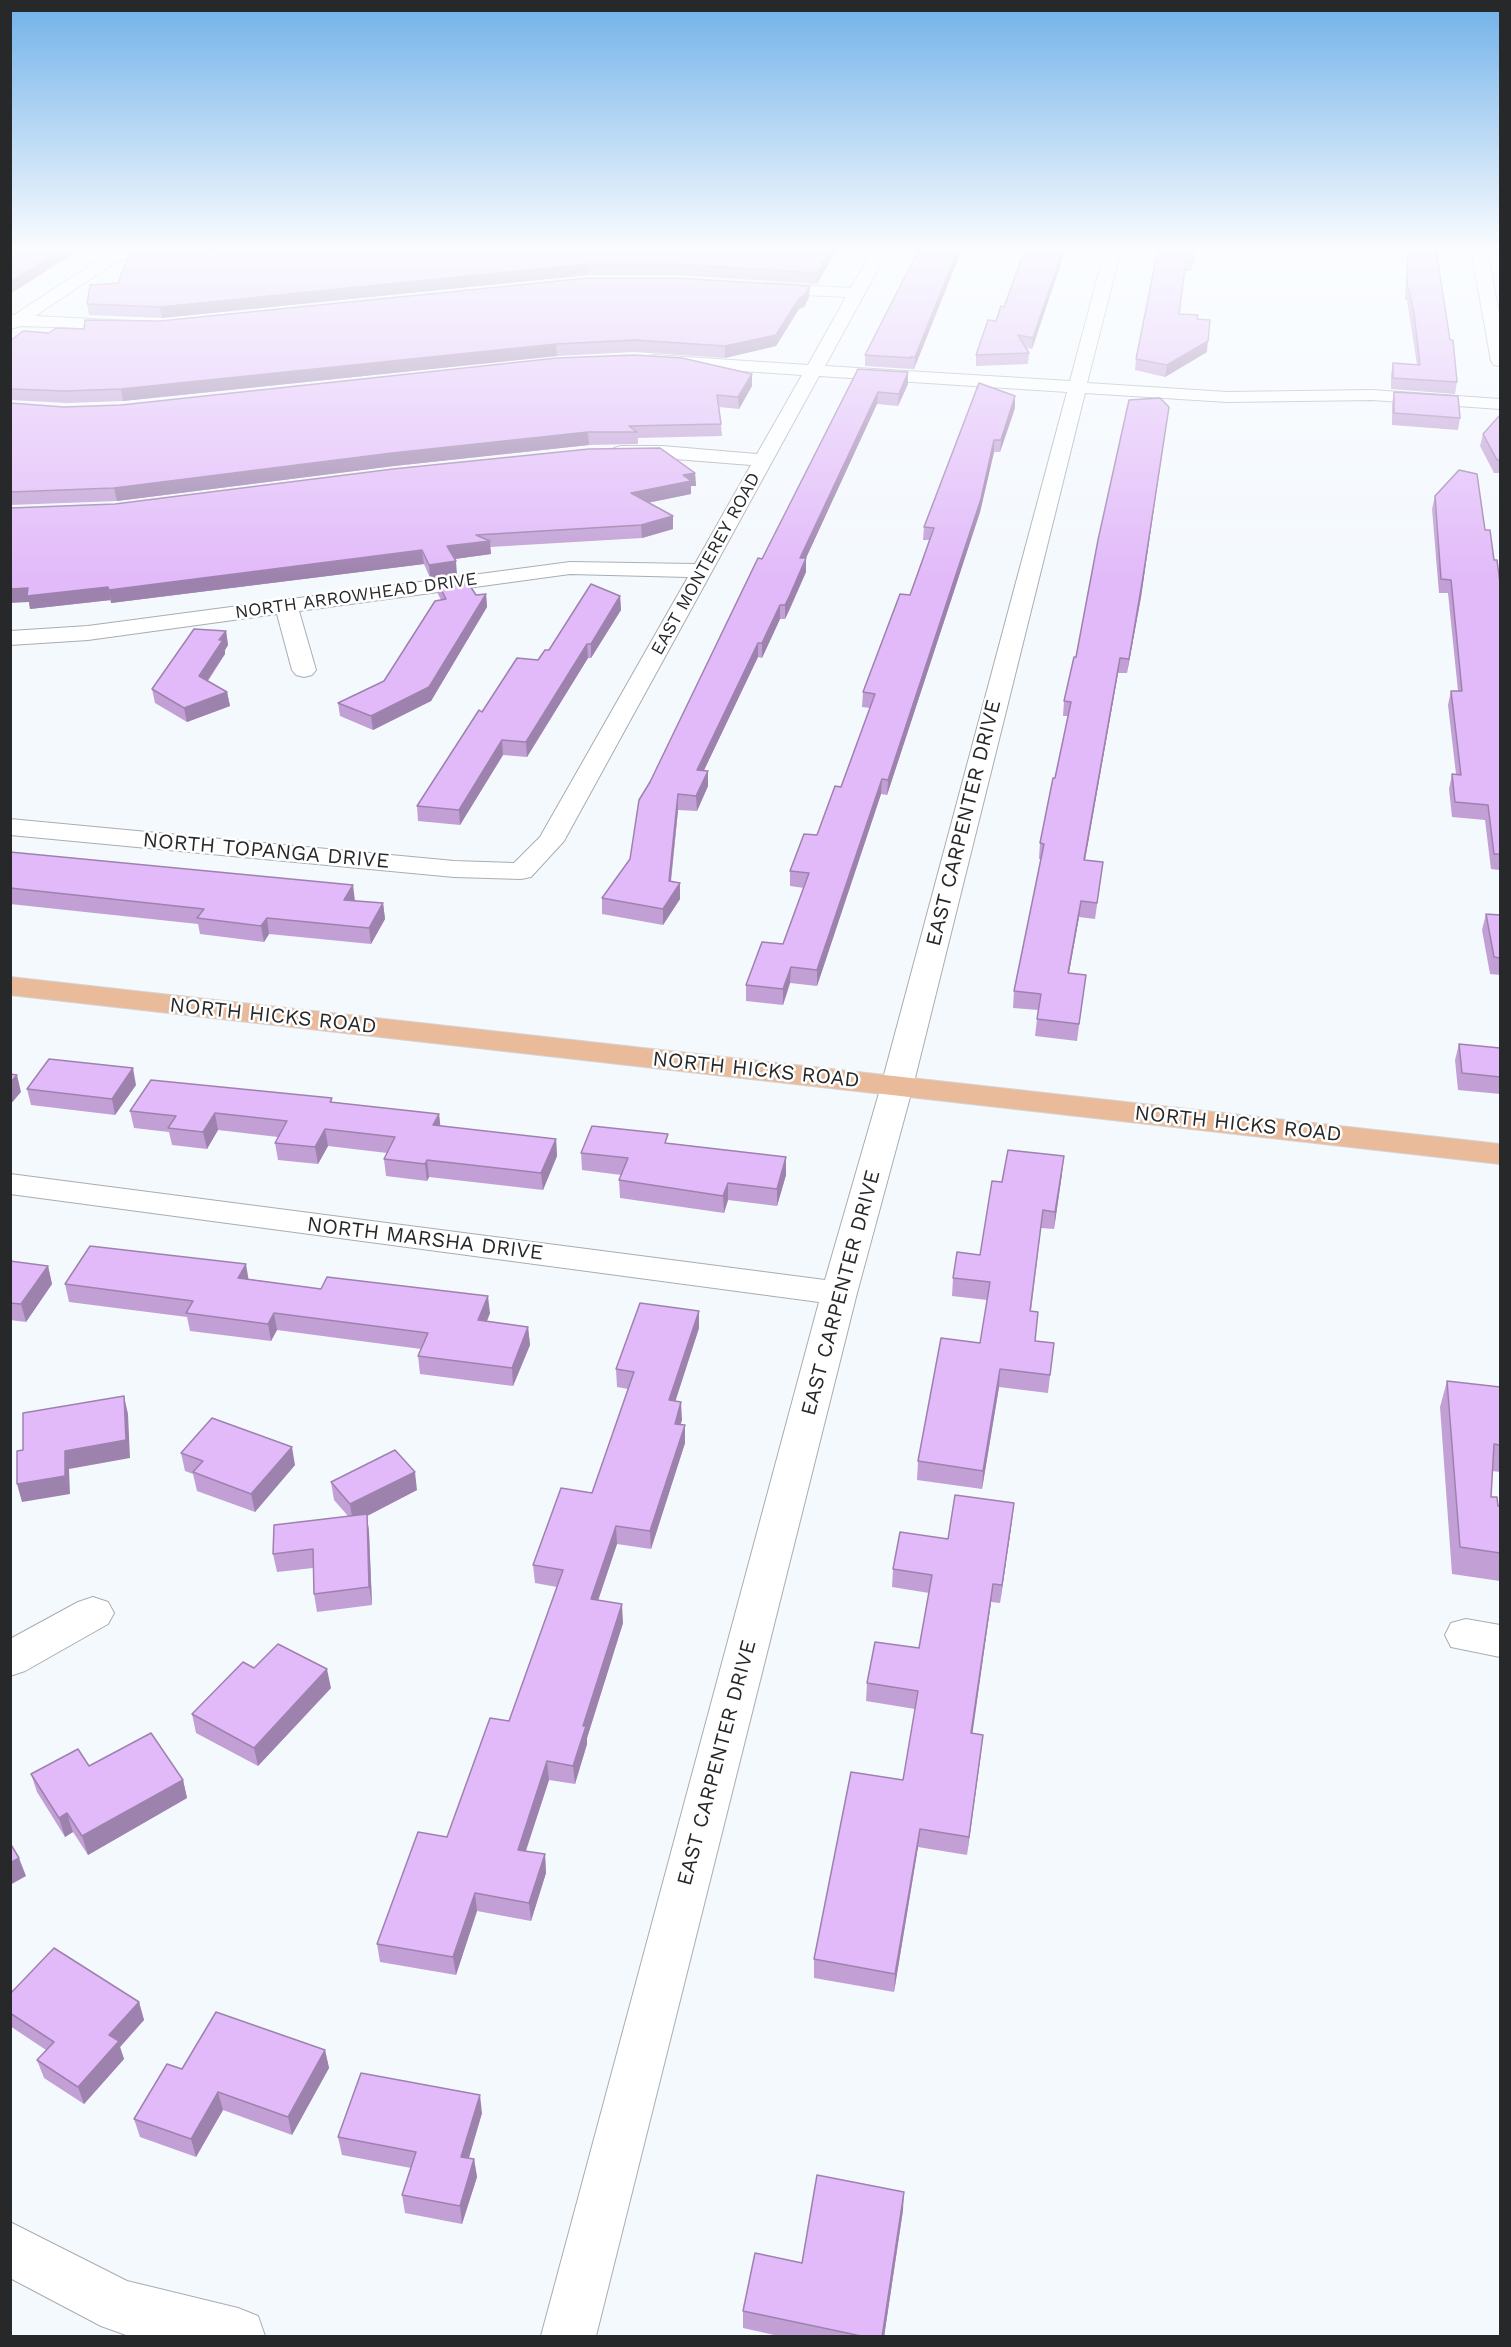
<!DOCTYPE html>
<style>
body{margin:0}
#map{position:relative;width:1511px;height:2347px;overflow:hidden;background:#f4f9fe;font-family:"Work Sans",sans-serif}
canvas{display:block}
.frame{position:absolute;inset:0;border:12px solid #27282a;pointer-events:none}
</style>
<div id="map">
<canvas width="1511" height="2347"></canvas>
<div class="frame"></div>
</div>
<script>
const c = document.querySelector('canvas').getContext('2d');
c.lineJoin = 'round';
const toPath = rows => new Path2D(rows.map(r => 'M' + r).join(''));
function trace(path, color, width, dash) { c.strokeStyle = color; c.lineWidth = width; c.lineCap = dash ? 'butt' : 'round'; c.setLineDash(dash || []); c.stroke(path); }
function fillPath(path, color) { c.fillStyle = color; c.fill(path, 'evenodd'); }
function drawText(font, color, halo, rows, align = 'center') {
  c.font = font + ' "Work Sans",sans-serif'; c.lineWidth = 5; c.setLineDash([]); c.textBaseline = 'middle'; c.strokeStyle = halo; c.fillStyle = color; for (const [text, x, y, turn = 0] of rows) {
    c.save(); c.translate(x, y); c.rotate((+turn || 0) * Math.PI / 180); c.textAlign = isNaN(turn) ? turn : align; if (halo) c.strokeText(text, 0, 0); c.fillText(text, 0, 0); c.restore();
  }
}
const minor = toPath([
 [115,249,178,250,272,249,264,254,178,260,121,259,35,316,131,321,139,326,137,330,21,326,10,329,10,315,14,315,115,249],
 [873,249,889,249,825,366,1070,381,1105,249,1121,249,1087,383,1227,392,1372,390,1500,399,1500,409,1372,400,1227,402,1085,393,913,1086,857,1293,596,2336,541,2336,819,1302,10,1194,10,1174,825,1280,881,1086,1067,392,819,376,564,841,531,877,521,879,454,877,10,835,10,819,454,861,514,863,540,837,688,577,570,574,299,611,316,670,312,675,304,677,296,675,292,670,277,614,88,640,10,645,10,631,88,626,570,562,695,564,751,465,662,458,621,458,614,456,611,452,614,448,621,446,662,446,757,454,802,375,655,365,649,364,646,360,649,356,655,355,808,365,846,297,765,293,757,288,765,283,851,288,873,249],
 [1471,249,1487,249,1500,319,1500,366,1494,365,1491,361,1471,249],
 [93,1597,108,1602,114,1613,108,1624,25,1671,10,1676,10,1639,78,1602,93,1597],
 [1466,1619,1500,1625,1500,1657,1451,1647,1445,1635,1451,1623,1466,1619],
 [10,2222,127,2281,238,2308,258,2316,265,2336,129,2336,101,2326,10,2278,10,2222]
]);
const major = toPath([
 [10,977,1500,1144,1500,1164,10,995,10,977]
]);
trace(minor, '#a9adb1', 2);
trace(major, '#d4d4d4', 2);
fillPath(minor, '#fff');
fillPath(major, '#e9bb9b');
fillPath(toPath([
 [219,249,837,249,817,284,675,275,588,275,162,318,89,315,87,304,118,283,177,252],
 [919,249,962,249,914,369,911,369,865,366,865,355],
 [1158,249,1195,249,1191,271,1185,271,1179,314,1197,319,1207,352,1165,377,1135,370,1136,359],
 [1407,249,1436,249,1457,382,1455,394,1391,389,1391,374,1393,363,1417,365,1407,300,1405,300],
 [1060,266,1032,349,1026,348,1029,353,1028,364,976,366,976,355,996,321],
 [810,286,809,297,804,307,799,309,776,346,725,358,634,352,557,356,123,401,67,403,10,400,10,341,49,333,160,321],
 [858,369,908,384,898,406,877,404,806,558,806,572,790,609,785,619,780,619,762,658,758,657,704,770,708,786,697,811,678,810,671,882,680,883,680,899,663,925,602,914,602,898,630,859,650,782],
 [752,374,752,386,739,409,719,407,721,424,722,436,638,438,638,444,589,445,394,466,117,501,10,505,10,403,64,407,121,405],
 [1394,392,1460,418,1458,430,1392,425,1392,404],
 [1015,396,1015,408,1000,452,994,452,980,512,887,795,881,794,817,986,790,983,783,1005,746,1001,746,985,783,944,804,888,790,886,790,871,817,835,841,787,870,708,862,707,863,692,910,595,929,540,923,540,924,527],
 [1500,415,1500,473,1494,473,1480,446,1483,434],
 [1167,419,1141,597,1127,673,1118,673,1085,861,1101,878,1095,919,1079,917,1069,973,1086,975,1077,1041,1035,1036,1038,1010,1013,1008,1014,991,1041,859,1039,859,1040,843,1055,778,1068,716,1063,716,1064,701,1076,657],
 [695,473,696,486,691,486,691,494,648,503,673,529,642,538,490,547,491,554,454,559,457,575,430,578,424,564,111,603,111,600,30,609,29,602,115,504],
 [1435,496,1485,530,1500,583,1500,887,1499,870,1491,869,1485,820,1452,817,1449,789,1452,774,1456,774,1448,705,1451,691,1458,691,1448,593,1439,593,1432,509],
 [437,581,476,595,486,594,487,607,431,701,373,730,340,716,338,703,384,681,441,600,438,594],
 [620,596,621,610,591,658,588,658,527,757,503,755,460,825,418,821,417,806,482,712,549,650],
 [226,631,228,645,225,650,225,654,208,681,227,692,230,706,187,722,155,703,152,689],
 [10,852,355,901,383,903,385,919,371,944,269,934,264,942,200,934,198,924,10,904],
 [1486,914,1500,915,1500,975,1490,974,1482,930],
 [1459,1044,1500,1048,1500,1094,1458,1090,1455,1060],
 [136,1085,115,1115,31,1105,27,1089],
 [332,1098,332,1102,439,1114,440,1126,556,1139,557,1156,543,1190,429,1177,427,1181,386,1176,384,1159,387,1153,328,1146,318,1164,278,1160,275,1143,278,1137,218,1130,207,1149,172,1145,169,1132,134,1128,130,1111],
 [668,1143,786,1157,786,1175,777,1206,728,1200,724,1213,620,1198,619,1180,621,1175,582,1170,581,1153],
 [1062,1174,1054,1229,1041,1228,1031,1311,1035,1341,1054,1343,1048,1393,999,1387,982,1489,917,1480,918,1461,980,1343,987,1300,952,1296,953,1278,980,1255,1002,1182],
 [10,1261,48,1266,52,1284,26,1322,10,1320],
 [249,1279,490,1313,487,1321,528,1327,530,1345,513,1386,420,1374,418,1356,421,1349,277,1330,271,1341,190,1331,187,1317,69,1302,65,1284],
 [699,1328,675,1401,682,1420,680,1424,685,1443,651,1549,617,1544,598,1601,623,1623,587,1738,587,1744,575,1784,549,1780,526,1851,545,1854,546,1873,531,1921,477,1911,456,1975,380,1962,377,1944,447,1837,509,1721,557,1587,535,1583,533,1565,592,1493,628,1389,617,1387,616,1369],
 [1447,1381,1500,1387,1500,1472,1492,1471,1491,1497,1498,1506,1500,1506,1500,1581,1452,1574,1440,1407],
 [181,1453,295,1465,255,1512,197,1491,193,1474,185,1471],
 [331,1482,417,1490,367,1516,369,1532,372,1605,317,1612,314,1594,313,1568,277,1572,273,1554,348,1516,334,1500],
 [1012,1521,1000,1603,991,1602,972,1733,981,1753,967,1855,918,1847,894,1992,814,1978,814,1959,903,1780,915,1709,866,1701,867,1683,919,1648,929,1593,892,1587,893,1569,948,1539],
 [254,1668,331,1688,258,1766,196,1733,192,1714],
 [89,1766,183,1780,187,1798,88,1855,73,1832,65,1837,37,1792,31,1774],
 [10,1994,139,2002,144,2020,120,2047,124,2059,84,2104,44,2078,37,2060,46,2050,10,2026],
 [325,2050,329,2068,292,2135,223,2110,196,2157,140,2137,134,2119,182,2069],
 [482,2113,469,2158,474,2159,477,2177,462,2224,405,2213,402,2195,411,2168,342,2155,338,2137],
 [903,2210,884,2337,783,2337,743,2328,743,2311,802,2263]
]), '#c2a0d6');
fillPath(toPath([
 [62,249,81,249,10,294,10,282],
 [831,249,837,249,817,284,817,273],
 [958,249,962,249,914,369,915,357],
 [1063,249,1066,249,1032,349,1033,338],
 [587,264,588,275,162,318,160,307],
 [810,286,809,297,804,307,799,309,776,346,725,358,725,346,799,298],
 [1208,341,1207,352,1165,377,1167,365],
 [556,344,557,356,123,401,121,389],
 [908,372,908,384,898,406,899,394],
 [752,374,752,386,739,409,738,397],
 [878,392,877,404,800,571,800,558],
 [1015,396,1015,408,1000,452,1001,440],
 [1167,419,1141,597,1127,673,1129,659],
 [588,432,589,445,394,466,117,501,114,488,392,453],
 [994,440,994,452,980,512,887,795,888,780],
 [695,473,696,486,691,486,691,494,631,506,631,493,683,475],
 [673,516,673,529,642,538,641,525],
 [490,541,491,554,448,560,447,546],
 [422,550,424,564,111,603,109,590],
 [806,558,806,572,785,619,785,605],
 [456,561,457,575,430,578,429,565],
 [108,587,111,600,30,609,29,602,10,603,10,589,28,588],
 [486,594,487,607,431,701,373,730,371,716],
 [620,596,621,610,591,658,591,644],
 [780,605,780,619,762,658,762,643],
 [226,631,228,645,225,650,225,654,201,690,199,676],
 [758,643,758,657,697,785,697,770],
 [587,644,588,658,527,757,526,742],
 [1120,658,1118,673,1082,876,1084,860],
 [227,692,230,706,187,722,184,708],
 [502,740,503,755,460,825,459,810],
 [708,771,708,786,697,811,696,796],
 [882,779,881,794,817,986,817,970],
 [678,794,678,810,669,897,669,881],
 [680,883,680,899,663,925,663,909],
 [353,885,355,901,344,900],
 [1081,901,1079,917,1066,989,1068,973],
 [383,903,385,919,371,944,369,928],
 [267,918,269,934,264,942,261,926],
 [791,967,790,983,783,1005,783,989],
 [133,1068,136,1085,115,1115,112,1099],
 [17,1075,21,1092,10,1105,10,1083],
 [215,1113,218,1130,207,1149,203,1132],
 [439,1114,441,1131,433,1125],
 [325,1129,328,1146,318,1164,315,1147],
 [556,1139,557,1156,543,1190,541,1173],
 [1064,1156,1062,1174,1054,1229,1055,1212],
 [786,1157,786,1175,777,1206,777,1189],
 [427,1160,429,1177,427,1181,425,1164],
 [728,1183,728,1200,724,1213,723,1196],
 [246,1264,249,1282,238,1278],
 [48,1266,52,1284,26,1322,21,1304],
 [488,1296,490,1313,480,1338,478,1320],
 [699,1311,699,1328,670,1418,669,1400],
 [274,1313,277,1330,271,1341,268,1324],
 [528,1327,530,1345,513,1386,512,1368],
 [1000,1369,999,1387,982,1489,983,1471],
 [124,1396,128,1414,130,1458,69,1469,70,1494,22,1502,17,1484,65,1451],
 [681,1402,682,1420,675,1442,675,1424],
 [685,1425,685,1443,651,1549,650,1531],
 [292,1447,295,1465,255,1512,251,1494],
 [415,1472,417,1490,367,1516,369,1532,372,1605,369,1587,353,1523,350,1504],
 [1014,1503,1012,1521,1000,1603,1002,1585],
 [616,1526,617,1544,592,1618,591,1599],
 [993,1584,991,1602,970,1751,971,1733],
 [622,1604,623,1623,587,1738,587,1744,575,1784,573,1766,583,1726],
 [327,1669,331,1688,258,1766,254,1748],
 [983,1735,981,1753,967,1855,969,1837],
 [547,1761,549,1780,520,1868,518,1850],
 [183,1780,187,1798,88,1855,82,1836],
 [67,1813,73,1832,65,1837,59,1818],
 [920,1829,918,1847,894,1992,895,1974],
 [545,1854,546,1873,531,1921,529,1903],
 [19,1858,26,1876,10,1885,10,1863],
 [475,1893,477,1911,456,1975,453,1957],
 [139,2002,144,2020,120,2047,124,2059,84,2104,78,2087,109,2035],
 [325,2050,329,2068,292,2135,288,2117],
 [218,2092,223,2110,196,2157,191,2139],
 [480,2095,482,2113,464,2174,461,2157],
 [474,2159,477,2177,462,2224,460,2206],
 [904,2192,903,2210,884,2337,882,2337]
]), '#9e82ae');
const building = toPath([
 [10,249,62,249,10,282,10,249],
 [219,249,831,249,817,273,675,264,587,264,160,307,87,304,90,285,118,283,130,251,177,252,219,249],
 [919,249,958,249,915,357,910,357,912,358,865,355,919,249],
 [1025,249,1063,249,1033,338,1018,335,1029,353,976,355,988,320,996,321,1001,306,1004,307,1025,249],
 [1158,249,1194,249,1193,261,1186,261,1179,314,1198,315,1197,319,1210,320,1208,341,1167,365,1136,359,1158,249],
 [1408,249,1436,249,1450,340,1453,340,1457,382,1393,378,1393,363,1420,365,1414,313,1409,289,1407,289,1408,249],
 [588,278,675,278,810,286,804,296,799,298,776,335,725,346,634,340,556,344,121,389,65,391,10,389,10,341,23,331,49,333,56,328,84,329,85,320,160,321,588,278],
 [634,355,682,358,752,374,738,397,717,395,721,424,629,426,637,432,588,432,392,453,114,488,10,492,10,403,64,407,121,405,557,358,634,355],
 [858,369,908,372,899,394,878,392,800,558,806,558,790,595,785,605,780,605,762,643,758,643,697,770,708,771,696,796,678,794,669,881,680,883,663,909,602,898,630,859,639,800,650,782,758,558,762,559,858,369],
 [979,383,1015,396,1001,440,994,440,981,499,888,780,882,779,817,970,791,967,783,989,746,985,762,942,783,944,809,873,790,871,804,834,817,835,835,786,841,787,875,694,863,692,900,594,910,595,934,528,924,527,979,383],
 [1394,392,1458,396,1460,418,1394,413,1394,392],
 [1160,398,1169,407,1142,583,1129,659,1120,658,1084,860,1103,862,1097,903,1081,901,1068,973,1086,975,1079,1024,1037,1019,1041,994,1014,991,1044,844,1040,843,1053,778,1055,778,1071,702,1064,701,1074,657,1076,657,1098,540,1129,400,1160,398],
 [1500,415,1500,460,1497,460,1483,434,1500,415],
 [660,448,695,473,683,475,691,481,631,493,673,516,641,525,476,535,490,541,447,546,456,561,429,565,422,550,109,590,108,587,27,596,28,588,10,589,10,508,115,504,393,469,589,449,660,448],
 [1459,470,1477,474,1485,530,1490,530,1494,560,1497,560,1500,583,1500,854,1494,854,1488,805,1455,802,1452,774,1461,775,1451,691,1462,691,1451,580,1441,579,1435,496,1459,470],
 [465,578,476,595,486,594,429,687,371,716,338,703,384,681,435,601,446,599,437,581,465,578],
 [591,584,620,596,591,644,587,644,526,742,502,740,459,810,417,806,479,710,482,712,517,658,538,660,545,650,549,650,591,584],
 [194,629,226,631,219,640,223,640,199,676,227,692,184,708,152,689,194,629],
 [10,852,353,885,344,900,383,903,369,928,267,918,261,926,197,918,204,909,10,888,10,852],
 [1486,914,1500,915,1500,958,1494,957,1486,914],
 [1459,1044,1500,1048,1500,1077,1462,1073,1459,1044],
 [49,1059,133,1068,112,1099,27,1089,49,1059],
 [10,1074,17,1075,10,1083,10,1074],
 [151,1080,332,1098,330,1102,439,1114,433,1125,556,1139,541,1173,427,1160,425,1164,384,1159,395,1137,325,1129,315,1147,275,1143,287,1121,215,1113,203,1132,168,1128,176,1116,130,1111,151,1080],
 [592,1126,668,1134,665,1143,786,1157,777,1189,728,1183,723,1196,619,1180,628,1158,581,1153,592,1126],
 [1008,1150,1064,1156,1055,1212,1043,1210,1030,1311,1038,1312,1035,1341,1054,1343,1050,1375,1000,1369,983,1471,918,1461,941,1338,980,1343,990,1282,953,1278,957,1252,980,1255,992,1181,1002,1182,1008,1150],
 [90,1246,246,1264,238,1278,321,1289,327,1277,488,1296,478,1320,528,1327,512,1368,418,1356,428,1333,274,1313,268,1324,186,1313,193,1301,65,1284,90,1246],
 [10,1261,48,1266,21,1304,10,1303,10,1261],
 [640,1303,699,1311,669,1400,681,1402,675,1424,685,1425,650,1531,616,1526,591,1599,622,1604,583,1726,586,1726,573,1766,547,1761,518,1850,545,1854,529,1903,475,1893,453,1957,377,1944,418,1832,447,1837,490,1718,509,1721,563,1570,533,1565,561,1488,592,1493,634,1372,616,1369,640,1303],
 [1447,1381,1500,1387,1500,1445,1494,1444,1491,1497,1497,1497,1498,1506,1500,1506,1500,1553,1460,1547,1447,1381],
 [124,1396,126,1440,65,1451,65,1476,17,1484,17,1451,23,1450,23,1413,124,1396],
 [212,1418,292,1447,251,1494,193,1472,203,1461,181,1453,212,1418],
 [395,1450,415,1472,350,1504,331,1482,395,1450],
 [955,1495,1014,1503,1002,1585,993,1584,971,1733,983,1735,969,1837,920,1829,895,1974,814,1959,851,1772,903,1780,918,1691,867,1683,875,1642,919,1648,932,1575,893,1569,900,1532,948,1539,955,1495],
 [367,1514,369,1587,314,1594,313,1549,273,1554,274,1525,367,1514],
 [278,1644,327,1669,254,1748,192,1714,243,1662,254,1668,278,1644],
 [151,1733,183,1780,82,1836,67,1813,59,1818,31,1774,78,1749,89,1766,151,1733],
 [10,1843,19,1858,10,1863,10,1843],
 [54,1948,139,2002,109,2035,119,2041,78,2087,37,2060,54,2042,10,2013,10,1994,54,1948],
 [216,2012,325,2050,288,2117,218,2092,191,2139,134,2119,167,2064,182,2069,216,2012],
 [361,2073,480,2095,461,2157,474,2159,460,2206,402,2195,416,2152,338,2137,361,2073],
 [817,2175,904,2192,882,2337,866,2337,743,2311,755,2253,802,2263,817,2175]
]);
fillPath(building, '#e2baf9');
trace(building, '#9e82ae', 1.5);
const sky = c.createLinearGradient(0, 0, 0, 577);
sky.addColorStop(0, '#70b1e9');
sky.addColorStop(0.43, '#fafcff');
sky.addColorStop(1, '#fafcff00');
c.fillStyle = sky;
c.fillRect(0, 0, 1511, 577);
drawText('18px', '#27282a', '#fff', [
 ["EAST MONTEREY ROAD",706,564,-61],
 ["NORTH ARROWHEAD DRIVE",356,596,-8]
]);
drawText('21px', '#27282a', '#fff', [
 ["EAST CARPENTER DRIVE",964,823,-76],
 ["NORTH TOPANGA DRIVE",266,851,5],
 ["NORTH HICKS ROAD",273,1016,6],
 ["NORTH HICKS ROAD",756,1070,6],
 ["NORTH HICKS ROAD",1238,1124,6],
 ["NORTH MARSHA DRIVE",425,1239,7],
 ["EAST CARPENTER DRIVE",841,1293,-75],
 ["EAST CARPENTER DRIVE",717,1763,-75]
]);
</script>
